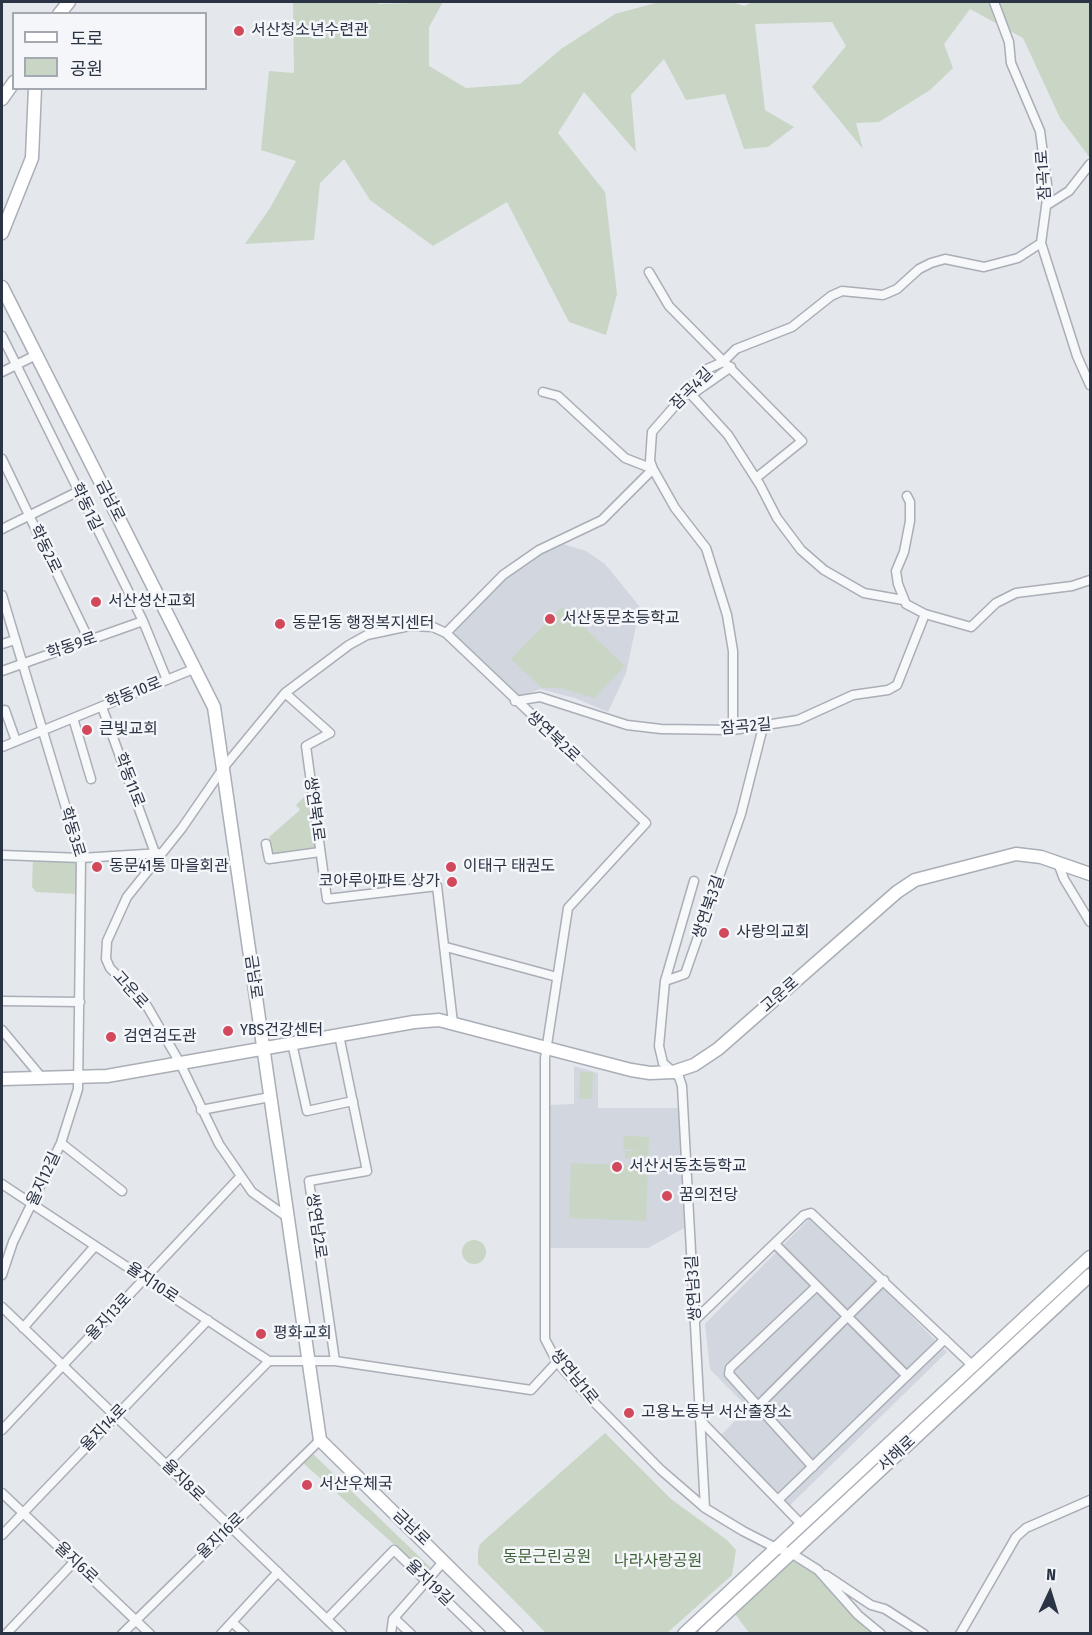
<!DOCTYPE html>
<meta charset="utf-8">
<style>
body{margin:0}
#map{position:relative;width:1092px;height:1635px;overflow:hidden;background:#e4e7ec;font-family:"Fira Sans Condensed","Noto Sans KR",sans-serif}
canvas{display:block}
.frame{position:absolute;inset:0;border:3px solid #2b3445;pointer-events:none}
.legend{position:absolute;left:12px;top:12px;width:195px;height:78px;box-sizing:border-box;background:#f4f6f9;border:2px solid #a4a8b1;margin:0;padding:8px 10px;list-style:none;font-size:18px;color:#2b3445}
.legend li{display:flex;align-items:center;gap:12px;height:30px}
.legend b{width:30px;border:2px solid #a4a8b1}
.north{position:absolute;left:1020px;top:1563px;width:60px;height:60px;-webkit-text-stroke:4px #f4f6f9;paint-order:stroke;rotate:4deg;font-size:16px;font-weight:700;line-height:24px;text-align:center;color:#2b3445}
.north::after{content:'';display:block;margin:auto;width:21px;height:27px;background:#2b3445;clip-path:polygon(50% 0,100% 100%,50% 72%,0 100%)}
</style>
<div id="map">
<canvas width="1092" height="1635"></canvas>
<div class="frame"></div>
<ul class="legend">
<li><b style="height:8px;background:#fff"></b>도로</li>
<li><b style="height:16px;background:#c9d6c5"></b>공원</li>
</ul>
<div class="north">N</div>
</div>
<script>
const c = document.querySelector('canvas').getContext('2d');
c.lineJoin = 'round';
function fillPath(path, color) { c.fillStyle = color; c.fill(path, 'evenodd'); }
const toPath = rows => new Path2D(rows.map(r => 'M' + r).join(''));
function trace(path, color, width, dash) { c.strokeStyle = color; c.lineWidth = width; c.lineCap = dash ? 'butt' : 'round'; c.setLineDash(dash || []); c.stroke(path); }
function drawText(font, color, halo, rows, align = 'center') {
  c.font = font + ' "Fira Sans Condensed","Noto Sans KR",sans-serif'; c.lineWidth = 5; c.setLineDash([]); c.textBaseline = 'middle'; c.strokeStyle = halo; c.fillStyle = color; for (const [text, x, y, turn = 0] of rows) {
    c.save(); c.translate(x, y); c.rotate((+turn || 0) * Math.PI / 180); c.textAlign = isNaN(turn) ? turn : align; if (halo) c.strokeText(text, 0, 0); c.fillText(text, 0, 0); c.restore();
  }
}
fillPath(toPath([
 [563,544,586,551,605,564,640,607,626,673,608,712,575,698,540,689,515,699,451,631,503,578,540,553],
 [574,1066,598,1073,598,1108,682,1108,686,1227,648,1248,550,1248,550,1105,574,1104],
 [812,1216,947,1352,784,1511,715,1441,748,1408,710,1369,705,1324]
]), '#d2d6de');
fillPath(toPath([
 [293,2,377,2,379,4,443,2,429,27,429,66,466,88,520,84,561,49,615,14,659,2,732,2,744,6,753,2,1090,2,1090,158,1060,118,1023,38,970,9,944,44,953,68,930,90,879,122,856,123,863,149,812,87,846,46,832,22,755,24,765,110,794,127,768,147,744,149,725,94,686,100,664,59,631,95,636,152,584,92,558,133,605,192,617,294,606,335,569,322,507,202,433,246,370,200,344,159,320,183,314,240,245,244,270,208,296,161,261,150,269,71,294,73],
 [562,607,625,666,594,698,561,688,542,688,511,659],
 [309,792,317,846,313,850,275,856,270,853,269,837,300,810,296,805],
 [33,857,80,859,78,894,36,892,32,887],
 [580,1072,593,1072,592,1099,579,1099],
 [624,1136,649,1137,648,1159,625,1158,625,1151,642,1151,623,1149],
 [571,1163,648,1166,646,1221,569,1218],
 '462 1252a12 12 0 1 1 24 0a12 12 0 1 1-24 0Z',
 [605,1433,671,1499,727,1540,736,1550,732,1575,667,1633,546,1633,478,1564,478,1551,480,1544],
 [312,1453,431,1568,426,1573,302,1462],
 [791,1560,808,1565,878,1633,749,1633,733,1611]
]), '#c9d6c5');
const street = toPath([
 [994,2,1009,42,1011,63,1040,131,1048,192,1041,243,1077,356,1090,385],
 [1047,205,1069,191,1090,164],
 [649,272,669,306,802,441,756,478],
 [2,336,143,621,167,680],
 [2,372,36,355],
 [688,391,728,435,760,485,777,518,801,550,824,570,864,593,903,600],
 [543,392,558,396,625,458,653,469],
 [691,395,731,367],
 [2,459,89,640],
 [907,496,910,502,910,521,904,552,896,571,898,584,906,604,925,614],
 [2,529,79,491],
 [2,595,81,858,78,1089,61,1143,13,1242,2,1275],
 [446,633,503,575,539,550,602,520,653,469],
 [2,644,15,640],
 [2,671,143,621],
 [285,693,330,733,306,746,327,899,437,886,453,1023],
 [515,701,540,697,627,725,661,729,733,730,798,720,853,695,888,690,897,685,925,614,971,627,996,603,1016,593,1072,586,1090,580],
 [102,707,155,853],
 [5,710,16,741],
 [73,718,91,779],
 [733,730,733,651,727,615,706,548,675,508,653,469,650,461,652,432,707,369,723,362,736,349,792,327,831,296,842,291,883,295,897,289,919,269,931,263,945,259,984,267,1018,258,1041,243],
 [2,747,196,668],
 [266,844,269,859,320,852],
 [2,855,81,858,161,853],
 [1058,863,1064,879,1090,922],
 [446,947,557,977],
 [665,981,694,881],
 [2,1001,80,1002],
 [2,1030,43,1079],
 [292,1043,307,1111,353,1101],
 [201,1110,270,1097],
 [61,1143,122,1191],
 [2,1184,269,1361,335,1361,531,1390,557,1362],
 [287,1217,252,1192,219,1144,180,1063,147,1006,110,968,106,959,107,941,127,897,182,828,224,767,285,693,349,645,367,635,409,626,433,627,446,633,646,823,568,908,545,1058,545,1339,557,1362,578,1386,661,1470,705,1508,743,1531,776,1548,791,1553,818,1570,858,1615,881,1634],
 [775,1244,907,1376],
 [2,1307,342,1634],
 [696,1319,804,1215,811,1213,973,1366],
 [23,1328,95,1246],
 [335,1361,309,1181,367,1171,339,1035],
 [757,1407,884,1280],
 [700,1420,802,1525],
 [2,1430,240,1177],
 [166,1465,269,1361],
 [813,1467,729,1374,730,1368,817,1286],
 [2,1493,150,1634],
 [778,1500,945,1339],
 [705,1508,682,1086,679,1077,663,1063,659,1046,665,981,685,974,741,814,763,727],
 [2,1535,208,1320],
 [826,1575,871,1605,885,1609,924,1634],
 [394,1618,411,1634],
 [327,1619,394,1550,481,1634],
 [232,1622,245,1634],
 [6,1634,74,1562],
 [122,1634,320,1440],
 [221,1634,278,1572],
 [391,1634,393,1619,444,1561],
 [960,1634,1016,1537,1026,1528,1090,1500]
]);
const secondary = toPath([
 [59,14,69,2],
 [2,99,14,82],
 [2,233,32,158,35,88],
 [2,287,214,707,320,1440,517,1634],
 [2,1079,107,1076,414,1022,439,1020,631,1070,650,1073,673,1072,694,1065,718,1049,897,892,915,880,1016,854,1041,857,1090,874],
 [684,1634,1090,1257],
 [704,1634,1090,1275]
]);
trace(street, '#a9aeb7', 11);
trace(secondary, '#a9aeb7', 15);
trace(street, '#f7f8fa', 8);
trace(secondary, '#fff', 12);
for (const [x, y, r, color] of [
 [239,31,6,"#d1495b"],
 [96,602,6,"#d1495b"],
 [550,619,6,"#d1495b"],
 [280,624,6,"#d1495b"],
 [87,730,6,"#d1495b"],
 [97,867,6,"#d1495b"],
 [451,867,6,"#d1495b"],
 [452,882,6,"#d1495b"],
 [724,933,6,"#d1495b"],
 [228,1031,6,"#d1495b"],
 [111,1037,6,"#d1495b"],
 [617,1167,6,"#d1495b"],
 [667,1196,6,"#d1495b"],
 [261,1334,6,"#d1495b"],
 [629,1413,6,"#d1495b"],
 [307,1485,6,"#d1495b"]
]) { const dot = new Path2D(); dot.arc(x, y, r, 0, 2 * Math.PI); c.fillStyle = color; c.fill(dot); trace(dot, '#f4f6f9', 2); }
drawText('16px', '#2b3445', '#f4f6f9', [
 ["서산청소년수련관",251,31],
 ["서산성산교회",108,602],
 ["서산동문초등학교",562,619],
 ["동문1동 행정복지센터",292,624],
 ["큰빛교회",99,730],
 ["동문41통 마을회관",109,867],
 ["이태구 태권도",463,867],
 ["코아루아파트 상가",440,882,"right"],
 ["사랑의교회",736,933],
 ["YBS건강센터",240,1031],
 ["검연검도관",123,1037],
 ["서산서동초등학교",629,1167],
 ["꿈의전당",679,1196],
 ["평화교회",273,1334],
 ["고용노동부 서산출장소",641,1413],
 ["서산우체국",319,1485]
], 'left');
drawText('16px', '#2b3445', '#f4f6f9', [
 ["잠곡1로",1044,175,-94],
 ["잠곡4길",692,389,-45],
 ["금남로",110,501,63],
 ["학동1길",86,507,64],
 ["학동2로",45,549,64],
 ["학동9로",72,646,-19],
 ["학동10로",134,693,-22],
 ["잠곡2길",746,727,-5],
 ["쌍연북2로",553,737,43],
 ["학동11로",129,780,69],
 ["쌍연북1로",314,809,82],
 ["학동3로",72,832,73],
 ["쌍연북3길",709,907,-71],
 ["금남로",253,977,82],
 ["고운로",130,990,48],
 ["고운로",780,995,-41],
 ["율지12길",44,1179,-65],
 ["쌍연남2로",316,1226,82],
 ["율지10로",152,1283,34],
 ["쌍연남3길",694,1288,-93],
 ["율지13로",109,1317,-47],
 ["쌍연남1로",574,1377,51],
 ["율지14로",104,1428,-46],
 ["서해로",897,1454,-43],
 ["율지8로",183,1481,44],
 ["금남로",411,1528,44],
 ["율지16로",221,1536,-44],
 ["율지6로",76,1563,43],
 ["율지19길",429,1583,44]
]);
drawText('16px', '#3f6138', '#f4f6f9', [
 ["동문근린공원",547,1558],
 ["나라사랑공원",658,1562]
]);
</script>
